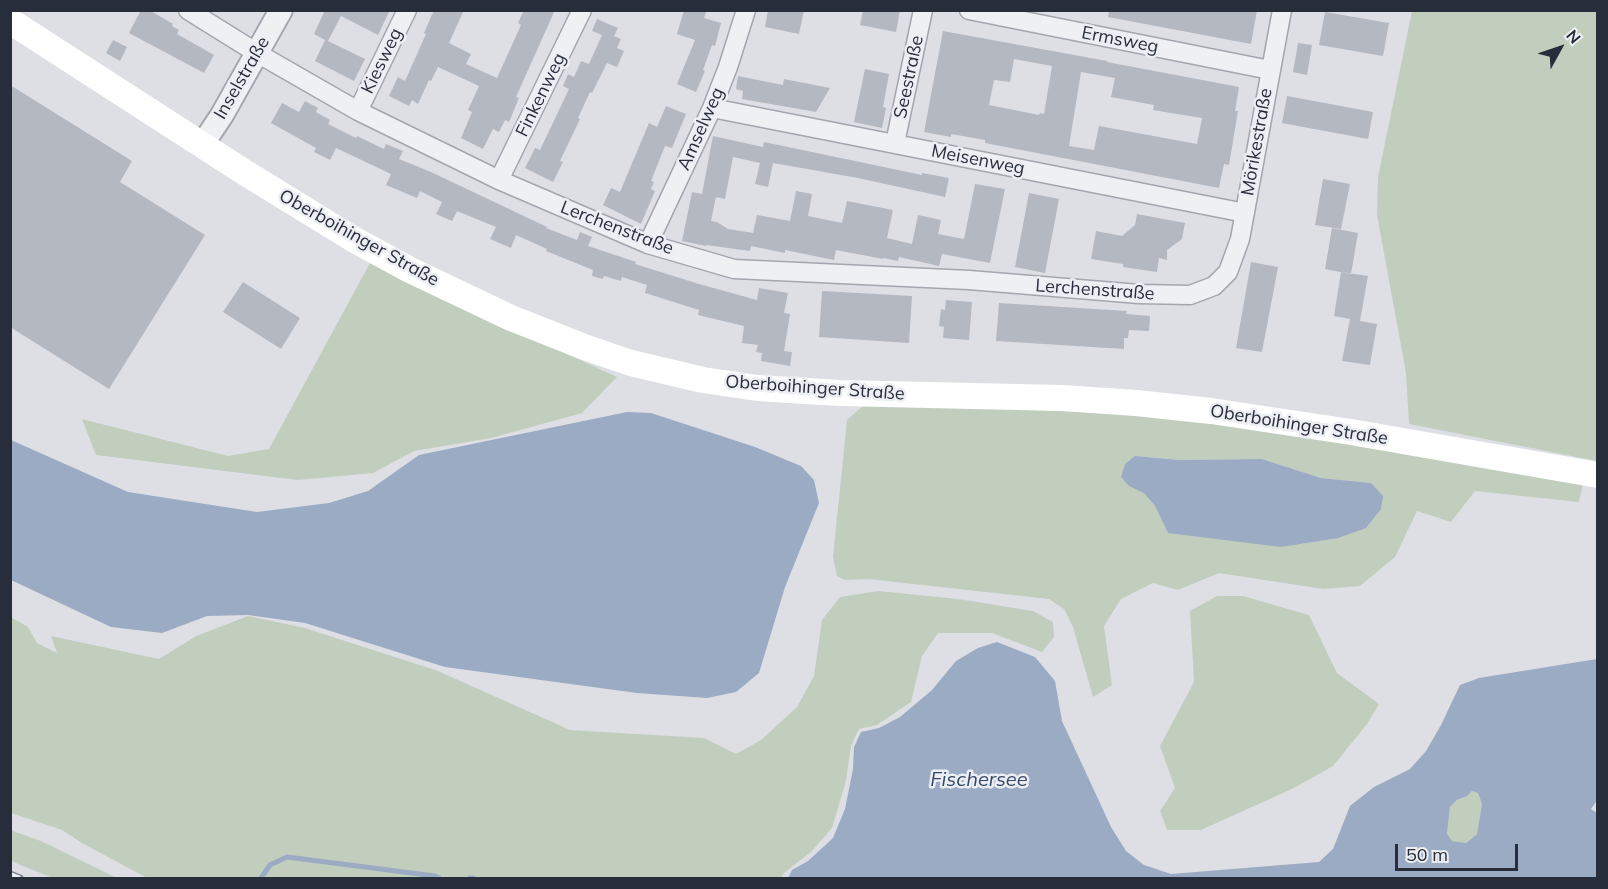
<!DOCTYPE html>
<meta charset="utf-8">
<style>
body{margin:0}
#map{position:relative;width:1608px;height:889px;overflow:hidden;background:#dddfe5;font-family:Mulish,sans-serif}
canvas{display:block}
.frame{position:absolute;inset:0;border:12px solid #272d3a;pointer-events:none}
.north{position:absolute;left:1530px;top:18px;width:60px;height:60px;-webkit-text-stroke:4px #eceef3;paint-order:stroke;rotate:50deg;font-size:16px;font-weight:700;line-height:24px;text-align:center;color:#272d3a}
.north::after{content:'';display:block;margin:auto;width:21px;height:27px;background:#272d3a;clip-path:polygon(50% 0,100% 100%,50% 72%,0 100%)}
.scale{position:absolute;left:1395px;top:844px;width:123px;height:27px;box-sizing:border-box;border:3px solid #272d3a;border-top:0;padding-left:8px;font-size:18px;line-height:21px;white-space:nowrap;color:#272d3a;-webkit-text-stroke:4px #eceef3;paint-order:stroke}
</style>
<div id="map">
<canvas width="1608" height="889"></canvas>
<div class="frame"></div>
<div class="north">N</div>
<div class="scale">50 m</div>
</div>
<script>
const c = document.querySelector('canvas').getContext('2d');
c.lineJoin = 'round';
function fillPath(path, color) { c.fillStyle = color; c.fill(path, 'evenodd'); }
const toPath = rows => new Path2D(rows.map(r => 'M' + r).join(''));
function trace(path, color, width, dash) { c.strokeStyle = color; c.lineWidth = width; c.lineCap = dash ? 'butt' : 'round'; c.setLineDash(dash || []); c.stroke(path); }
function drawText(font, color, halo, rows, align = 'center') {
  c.font = font + ' Mulish,sans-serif'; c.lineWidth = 5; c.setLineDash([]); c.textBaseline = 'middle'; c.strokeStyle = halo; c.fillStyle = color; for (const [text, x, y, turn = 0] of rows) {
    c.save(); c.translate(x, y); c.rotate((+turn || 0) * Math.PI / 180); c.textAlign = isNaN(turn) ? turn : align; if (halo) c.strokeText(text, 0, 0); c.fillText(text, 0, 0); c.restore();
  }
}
fillPath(toPath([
 [1412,11,1597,11,1597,461,1409,424,1406,373,1377,215,1378,177],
 [370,263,617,377,582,413,491,438,414,451,373,473,298,480,96,455,82,419,228,456,269,449],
 [866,403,1154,415,1362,443,1583,484,1579,502,1475,491,1451,522,1417,511,1395,557,1360,586,1323,589,1219,573,1178,590,1153,583,1121,599,1104,626,1112,685,1093,697,1073,627,1064,609,1049,599,868,579,845,580,837,576,833,557,847,420],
 [1135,456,1180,460,1262,459,1321,478,1371,483,1168,533,1155,506,1144,493],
 [878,591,958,599,1033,611,1053,622,1054,637,1042,652,992,633,938,633,922,656,911,702,877,725,859,729,851,746,846,781,832,828,811,852,784,873,781,878,147,878,82,843,62,830,11,813,11,617,28,627,37,643,57,653,51,636,159,659,196,636,248,616,305,628,438,671,570,730,704,738,736,754,761,740,797,707,814,676,822,620,840,597],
 [1217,596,1243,596,1309,615,1337,673,1379,704,1367,724,1333,766,1294,788,1201,830,1167,830,1160,811,1175,788,1160,746,1194,682,1190,611],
 [1472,791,1478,793,1482,804,1477,834,1466,843,1451,841,1447,834,1450,807,1457,800,1467,796],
 [10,830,41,841,117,878,53,878,18,864,11,860]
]), '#c1cebe');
fillPath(toPath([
 [627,412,651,413,755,447,801,466,814,480,819,503,785,587,759,673,736,692,707,698,637,693,445,667,305,623,248,615,207,616,162,633,111,627,11,580,11,440,128,492,257,512,329,503,368,491,419,455],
 [1135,456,1180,460,1262,459,1321,478,1371,483,1383,496,1381,509,1366,528,1338,538,1281,547,1168,533,1155,506,1144,493,1129,486,1121,477,1125,464],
 [997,642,1035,657,1055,681,1062,721,1111,827,1126,851,1144,865,1171,874,1319,862,1333,849,1350,806,1374,787,1410,769,1426,751,1441,725,1460,685,1479,678,1597,659,1598,799,1591,809,1597,813,1597,878,788,878,792,870,808,861,833,838,845,809,853,769,854,747,861,732,879,728,900,717,932,690,956,661,978,648],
 [1472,791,1478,793,1482,804,1477,834,1466,843,1452,841,1447,834,1450,807,1457,800,1467,796]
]), '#9aabc3');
trace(toPath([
 [261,878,270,865,287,857,435,876,439,878],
 [470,878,473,878]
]), '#9aabc3', 5);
fillPath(toPath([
 [141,10,149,10,173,24,172,26,179,30,177,34,214,55,204,73,129,33],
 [325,10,390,10,378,35,341,16,328,41,365,59,354,81,315,61,325,40,314,34],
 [434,10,464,10,449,43,471,54,466,64,497,78,521,25,518,23,524,10,555,10,516,97,519,98,509,122,505,120,499,132,493,129,483,149,461,138,472,112,468,110,479,86,438,67,431,81,429,80,418,104,412,100,409,106,389,96,398,77,405,81,426,34,424,33],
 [684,10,707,10,704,18,721,23,715,46,712,45,703,70,705,71,696,92,677,84,695,40,677,34],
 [768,10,804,10,799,34,765,27],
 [863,10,900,10,896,32,860,25],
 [1109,10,1257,10,1251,44,1108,17],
 [1325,12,1389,23,1383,56,1319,45],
 [597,19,618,28,614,36,621,39,617,48,624,51,617,67,607,63,592,93,590,92,578,118,580,119,560,161,563,162,553,182,525,168,535,148,540,150,569,89,563,86,568,74,574,77,581,61,589,64,602,35,592,31],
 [943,31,1107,61,1107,62,1239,87,1235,111,1238,111,1229,165,1224,164,1219,188,985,143,985,140,951,134,951,137,924,132],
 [1014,59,1052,66,1044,114,1040,113,1039,115,989,105,994,80,1010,82],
 [1081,72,1115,78,1111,97,1154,105,1153,110,1202,118,1197,144,1099,126,1094,150,1069,146],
 [113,40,127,47,120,61,106,53],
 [1298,43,1312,45,1307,75,1293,72],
 [865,69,889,74,883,107,886,108,882,128,854,122],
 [738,76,783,85,784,79,830,88,816,112,742,99,743,91,736,89],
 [10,85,132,161,120,182,205,235,109,389,10,327],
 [1287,96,1373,112,1368,139,1282,123],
 [305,101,318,108,316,112,330,120,328,124,356,138,357,136,384,149,386,144,403,151,399,159,431,172,547,227,546,228,577,240,580,232,592,237,588,246,636,262,635,264,699,284,757,300,759,288,788,293,784,313,790,314,784,351,792,352,790,366,761,361,762,353,756,352,758,345,742,343,744,326,698,315,699,310,645,293,647,285,622,277,621,281,604,276,603,279,592,276,593,270,546,251,547,249,516,235,511,248,490,239,496,227,457,211,452,221,436,214,442,202,420,191,417,198,386,185,391,174,336,148,330,160,314,152,316,148,271,123,282,103,299,112],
 [666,106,686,114,672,148,665,146,651,181,654,182,651,189,655,191,641,224,603,205,611,188,620,192,649,123,657,127],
 [713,136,763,147,764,142,922,175,922,173,949,178,945,197,858,178,773,163,768,187,755,184,760,163,733,157,725,199,716,197,711,221,717,222,728,229,753,233,757,215,790,221,796,191,812,194,808,216,842,223,847,201,893,210,887,238,912,244,918,215,941,220,938,234,964,239,975,184,1005,189,990,263,942,254,939,266,899,257,898,261,883,258,883,259,836,250,834,260,785,250,785,253,751,246,750,251,706,245,706,246,682,241,692,192,702,194],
 [1323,179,1350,184,1341,229,1315,225],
 [1029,193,1059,199,1045,273,1015,267],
 [1137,214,1185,223,1182,239,1167,250,1167,260,1159,258,1157,272,1123,267,1123,264,1091,259,1096,231,1122,236,1135,225],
 [1332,228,1358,233,1351,274,1325,269],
 [1251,262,1278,267,1262,352,1236,348],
 [1341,272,1368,276,1360,321,1377,324,1370,365,1342,361,1350,319,1334,316],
 [243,282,300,318,281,349,223,312],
 [822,291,912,296,909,343,819,337],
 [946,300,972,302,969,340,943,338,944,327,939,326,941,309,945,310],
 [999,303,1127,311,1126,314,1150,316,1149,331,1129,330,1128,338,1124,338,1124,349,996,341]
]), '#b4b8c1');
const minor = toPath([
 [188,10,257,53,358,111,499,180,648,244,734,269,969,280,1139,294,1190,295,1214,286,1228,272,1240,239,1282,10],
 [969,10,1270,70],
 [712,108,1245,213],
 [358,111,407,10],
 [895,143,923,10],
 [499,180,582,10],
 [648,244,712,108,728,67,746,10]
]);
const tertiary = toPath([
 [202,145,222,115,281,10]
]);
trace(minor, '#a3a6ae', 21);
trace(tertiary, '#a3a6ae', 26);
trace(minor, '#eff0f4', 18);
trace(tertiary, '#eff0f4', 22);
trace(toPath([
 [10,21,244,172,353,239,410,270,511,318,587,348,631,363,703,380,757,388,839,393,1062,398,1136,403,1211,411,1351,432,1598,475]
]), '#fff', 26);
const rail = toPath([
 [10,874,20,878]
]);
trace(rail, '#777e8d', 7);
trace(rail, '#eceef3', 4.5, [14]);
drawText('18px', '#272d3a', '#eceef3', [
 ["Ermsweg",1120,40,11],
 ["Kiesweg",382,61,-64],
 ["Seestraße",909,77,-78],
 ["Inselstraße",242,78,-60],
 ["Finkenweg",541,95,-64],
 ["Amselweg",701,129,-66],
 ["Mörikestraße",1257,142,-80],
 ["Meisenweg",978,160,11],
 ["Lerchenstraße",617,228,21],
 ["Oberboihinger Straße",359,238,29],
 ["Lerchenstraße",1095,290,4],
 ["Oberboihinger Straße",815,388,4],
 ["Oberboihinger Straße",1299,425,9]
]);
drawText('italic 20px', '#354a6a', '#eceef3', [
 ["Fischersee",979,780]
]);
</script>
